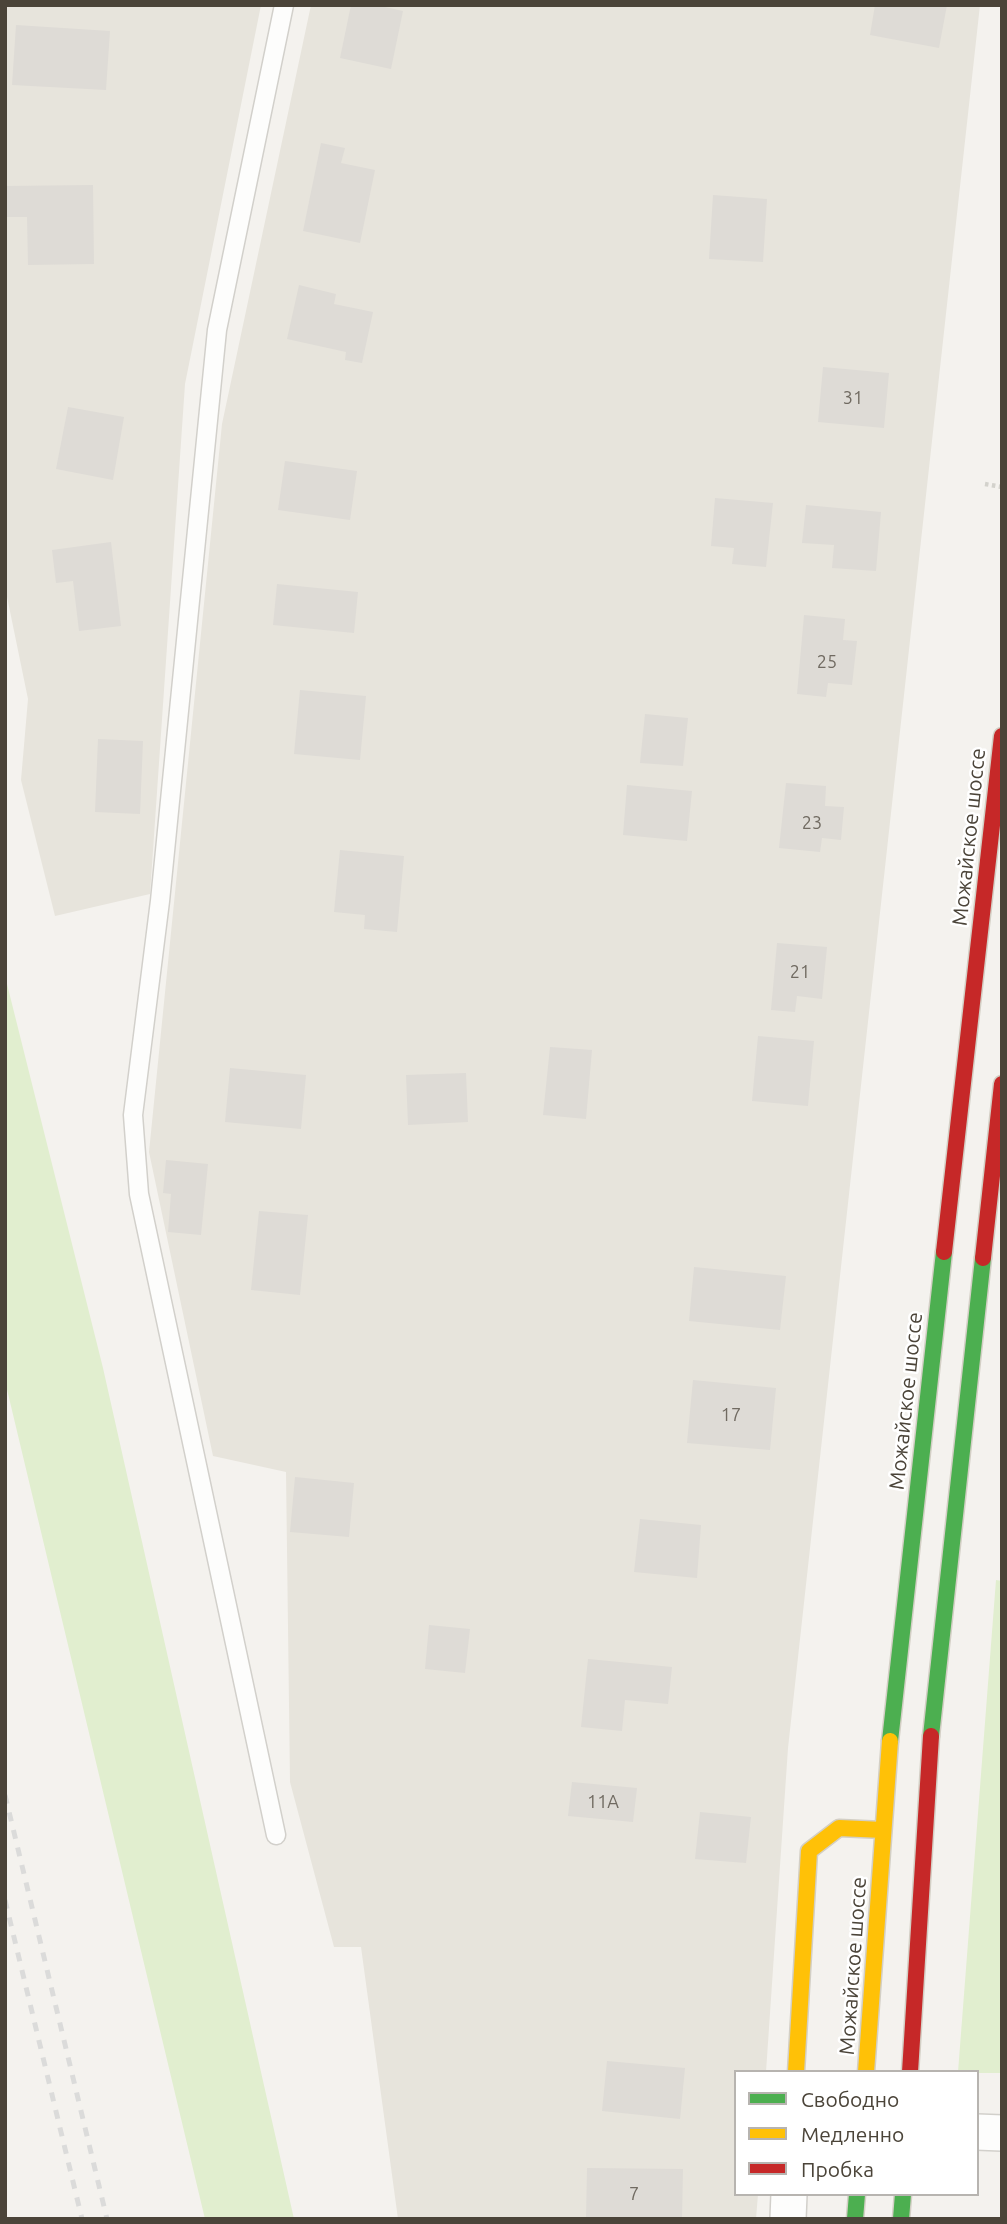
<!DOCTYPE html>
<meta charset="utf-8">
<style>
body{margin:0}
#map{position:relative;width:1007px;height:2224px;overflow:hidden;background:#f4f2ee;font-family:Ubuntu,sans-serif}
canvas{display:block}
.frame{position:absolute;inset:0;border:7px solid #4b4439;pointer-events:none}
.legend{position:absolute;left:734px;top:2070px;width:245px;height:126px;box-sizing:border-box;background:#fff;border:2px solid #b7b4b0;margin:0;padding:9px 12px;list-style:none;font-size:21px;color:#4b4439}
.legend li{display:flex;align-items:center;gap:14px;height:35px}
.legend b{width:35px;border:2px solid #b7b4b0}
</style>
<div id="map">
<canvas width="1007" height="2224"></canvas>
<div class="frame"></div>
<ul class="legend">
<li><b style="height:9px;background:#4caf50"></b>Свободно</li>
<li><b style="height:9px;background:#ffc107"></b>Медленно</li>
<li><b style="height:9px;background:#c62828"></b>Пробка</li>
</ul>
</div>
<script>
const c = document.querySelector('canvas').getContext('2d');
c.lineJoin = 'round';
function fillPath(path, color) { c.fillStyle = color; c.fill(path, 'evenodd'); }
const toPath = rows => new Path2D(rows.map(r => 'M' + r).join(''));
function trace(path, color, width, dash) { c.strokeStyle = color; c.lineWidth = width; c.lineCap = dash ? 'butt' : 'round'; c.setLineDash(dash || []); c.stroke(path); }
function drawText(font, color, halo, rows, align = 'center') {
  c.font = font + ' Ubuntu,sans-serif'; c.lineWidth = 5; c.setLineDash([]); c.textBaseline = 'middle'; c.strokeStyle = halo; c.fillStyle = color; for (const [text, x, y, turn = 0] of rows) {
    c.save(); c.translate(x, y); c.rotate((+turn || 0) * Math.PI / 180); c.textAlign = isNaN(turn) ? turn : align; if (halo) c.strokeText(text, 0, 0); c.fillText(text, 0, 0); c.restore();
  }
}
fillPath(toPath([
 [5,5,261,5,185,384,150,894,55,916,21,780,28,699,5,587],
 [311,5,980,5,788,1748,766,2072,736,2072,736,2194,758,2194,756,2219,398,2219,361,1947,334,1947,290,1782,286,1472,213,1456,149,1152,222,424]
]), '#e7e4dc');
fillPath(toPath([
 [5,976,103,1368,294,2219,205,2219,5,1381],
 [996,1580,1002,1581,1002,2073,977,2073,977,2072,958,2072]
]), '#e1eecf');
fillPath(toPath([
 [351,5,376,5,403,11,391,69,340,58],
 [875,5,947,5,939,48,870,35],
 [16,25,110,31,106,90,12,85],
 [321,143,345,148,341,163,375,170,360,243,303,231],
 [93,185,94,264,28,265,27,217,5,217,5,186],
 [713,195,767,199,763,262,709,259],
 [299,285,336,294,334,304,373,312,362,363,345,360,346,352,287,339],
 [823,367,889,373,884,428,818,422],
 [68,407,124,417,113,480,56,469],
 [285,461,357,471,350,520,278,510],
 [715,498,773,503,766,567,732,564,734,548,711,546],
 [806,505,881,512,876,571,832,568,834,545,802,543],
 [111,542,121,626,79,631,73,581,56,583,52,550],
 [277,584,358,592,354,633,273,625],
 [804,615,845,619,843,640,857,641,852,685,828,683,826,697,797,694],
 [300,690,366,696,360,760,294,754],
 [645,714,688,718,683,766,640,763],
 [98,739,143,741,140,814,95,812],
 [786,783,826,786,825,806,844,807,841,840,822,838,820,852,779,848],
 [627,785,692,791,687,841,623,835],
 [340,850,404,856,397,932,364,929,365,915,334,912],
 [777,943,827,947,822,999,797,996,795,1012,771,1010],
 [758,1036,814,1041,808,1106,752,1101],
 [550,1047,592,1050,586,1119,543,1115],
 [230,1068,306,1075,301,1129,225,1122],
 [466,1073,468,1122,408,1125,406,1075],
 [166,1160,208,1164,201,1235,168,1232,171,1194,163,1193],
 [259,1211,308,1215,300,1295,251,1290],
 [694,1267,786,1276,780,1330,689,1321],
 [693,1380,776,1388,770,1450,687,1443],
 [295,1477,354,1483,349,1537,290,1532],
 [640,1519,701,1525,697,1578,634,1572],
 [429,1625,470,1629,465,1673,425,1669],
 [588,1659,672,1667,668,1704,625,1700,622,1731,581,1727],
 [572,1782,637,1788,633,1822,568,1816],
 [700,1812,751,1817,746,1863,695,1859],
 [607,2061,685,2068,680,2119,602,2111],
 [587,2168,683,2169,682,2219,586,2219]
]), '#dedbd6');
const lane = toPath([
 [276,1835,139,1194,133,1115,160,901,217,330,284,5]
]);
const street = toPath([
 [977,2132,1002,2133],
 [788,2219,789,2194]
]);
const fast = toPath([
 [931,1736,983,1258],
 [890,1741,944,1252],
 [855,2219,857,2194],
 [901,2219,903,2194]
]);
const slow = toPath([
 [796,2072,809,1851,839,1828,883,1830],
 [866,2072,890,1741]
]);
const jam = toPath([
 [944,1252,1002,736],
 [983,1258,1002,1084],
 [910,2072,931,1736]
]);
trace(lane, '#d2d0cb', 21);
trace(street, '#d2d0cb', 38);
trace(fast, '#d3cfc5', 19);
trace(slow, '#d3cfc5', 19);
trace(jam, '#d3cfc5', 19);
trace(toPath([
 [985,484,1002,487]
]), '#d3d2cc', 4.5, [3.5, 3.5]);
trace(lane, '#fdfdfc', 18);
trace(street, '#fdfdfc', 35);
trace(fast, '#4caf50', 16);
trace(slow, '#ffc107', 16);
trace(jam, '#c62828', 16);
trace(toPath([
 [5,1795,107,2219],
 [5,1900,82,2219]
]), '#dbdbda', 5, [9, 9]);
drawText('18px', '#706a61', null, [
 ["31",853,398],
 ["25",827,662],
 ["23",812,823],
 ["21",800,972],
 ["17",731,1415],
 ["11А",603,1802],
 ["7",634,2194]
]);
drawText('21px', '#4b4439', '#fff', [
 ["Можайское шоссе",969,837,-84],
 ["Можайское шоссе",906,1401,-84],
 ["Можайское шоссе",853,1966,-86]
]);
</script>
